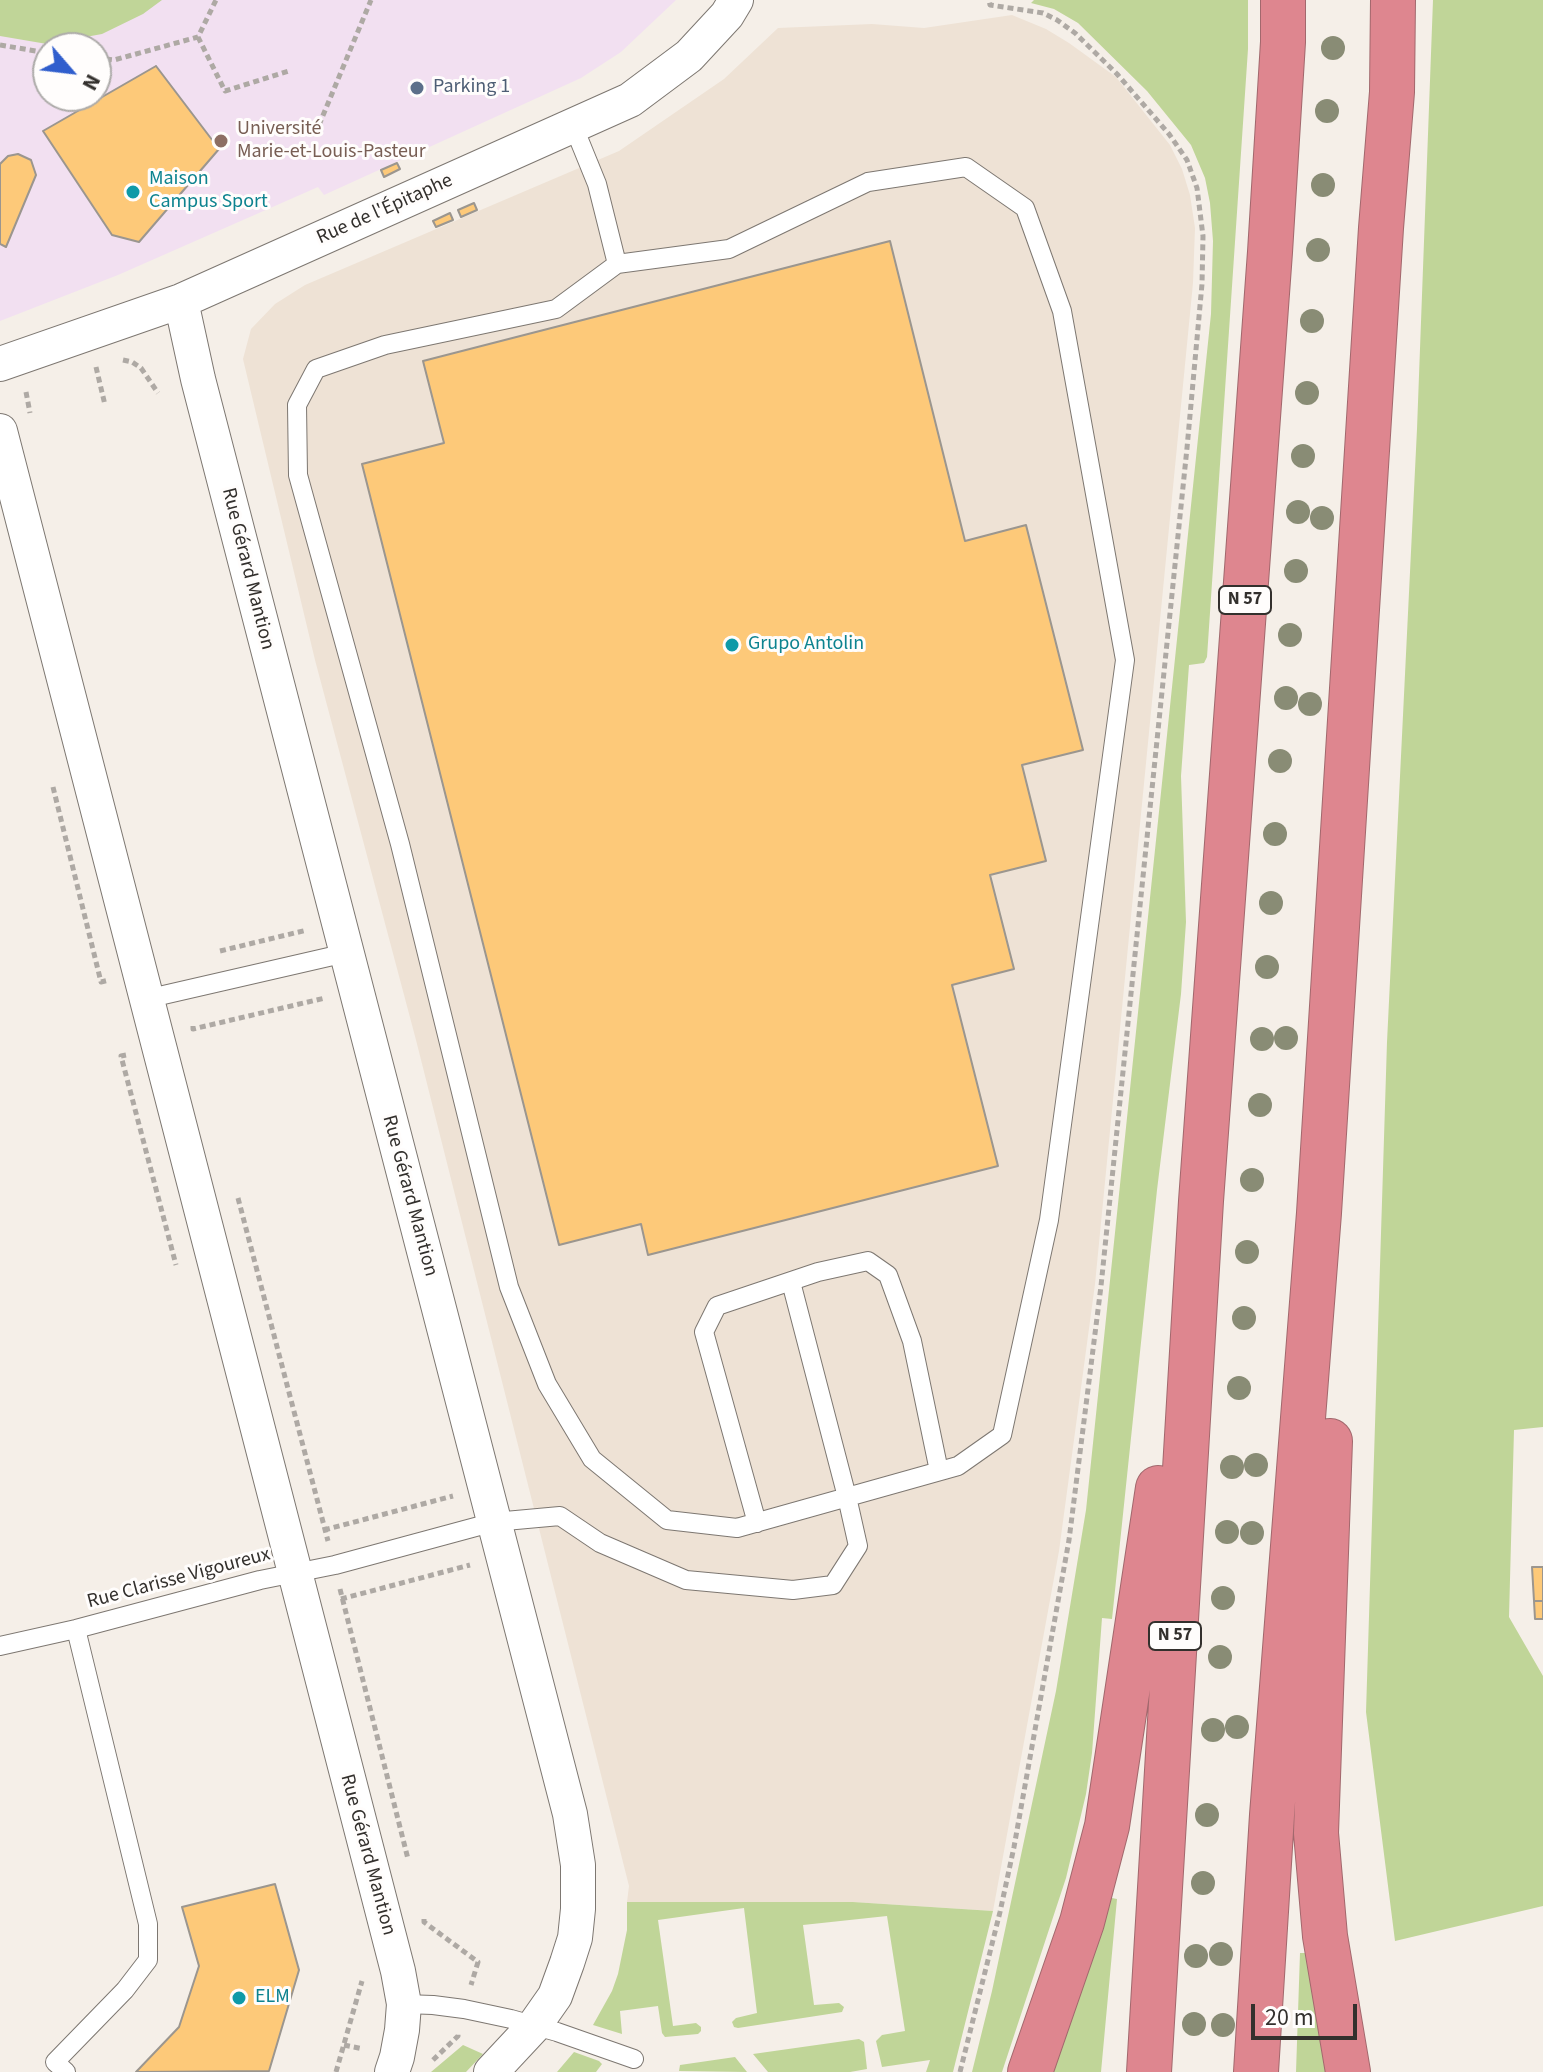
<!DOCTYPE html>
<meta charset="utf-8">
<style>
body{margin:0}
#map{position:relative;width:1543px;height:2072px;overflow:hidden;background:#f5efe8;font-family:"Source Sans 3",sans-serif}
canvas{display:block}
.north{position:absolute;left:32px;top:32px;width:80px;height:80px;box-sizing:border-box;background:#fffdfc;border:2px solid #adaba9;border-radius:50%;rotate:118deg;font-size:22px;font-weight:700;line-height:32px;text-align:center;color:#33302d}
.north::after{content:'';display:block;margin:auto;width:28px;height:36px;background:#305ecd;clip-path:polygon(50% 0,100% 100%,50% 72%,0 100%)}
.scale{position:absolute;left:1251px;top:2004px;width:106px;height:36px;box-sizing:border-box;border:4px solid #33302d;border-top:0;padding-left:10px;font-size:24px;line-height:28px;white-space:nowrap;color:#33302d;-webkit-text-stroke:6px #fffdfc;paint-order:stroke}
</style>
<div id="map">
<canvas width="1543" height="2072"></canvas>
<div class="north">N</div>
<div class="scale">20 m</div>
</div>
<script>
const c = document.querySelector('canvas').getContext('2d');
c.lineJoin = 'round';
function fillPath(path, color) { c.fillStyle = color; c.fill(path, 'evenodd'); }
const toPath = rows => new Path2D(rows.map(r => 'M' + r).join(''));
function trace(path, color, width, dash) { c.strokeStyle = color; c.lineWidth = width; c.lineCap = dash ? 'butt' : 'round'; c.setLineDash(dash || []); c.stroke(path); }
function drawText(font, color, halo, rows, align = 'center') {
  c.font = font + ' "Source Sans 3",sans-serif'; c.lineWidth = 6; c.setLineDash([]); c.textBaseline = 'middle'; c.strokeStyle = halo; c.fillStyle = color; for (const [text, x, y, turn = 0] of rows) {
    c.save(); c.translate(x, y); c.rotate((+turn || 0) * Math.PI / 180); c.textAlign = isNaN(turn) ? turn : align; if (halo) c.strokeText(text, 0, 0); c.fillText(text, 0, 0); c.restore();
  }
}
fillPath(toPath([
 [1012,15,1046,29,1069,43,1116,77,1170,145,1182,169,1190,195,1195,228,1193,283,1095,1284,1059,1551,993,1911,853,1902,627,1902,629,1886,416,1040,315,660,243,359,251,329,275,304,305,285,619,151,724,79,778,28,872,24,924,28]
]), '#eee2d5');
fillPath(toPath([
 [0,0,676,0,621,52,581,78,324,195,318,187,118,275,0,321],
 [48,48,96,48,96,96,48,96]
]), '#f2e0f1');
fillPath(toPath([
 [0,0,162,0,143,14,102,34,47,44,0,36],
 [1034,0,1248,0,1248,49,1207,657,1204,663,1189,665,1181,776,1186,922,1181,994,1157,1190,1112,1619,1102,1618,1092,1753,1086,1794,1066,1878,1002,2072,972,2072,992,1991,1056,1691,1086,1510,1211,314,1213,241,1210,203,1205,178,1191,145,1147,91,1078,23,1054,9,1031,3],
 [1433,0,1543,0,1543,1427,1514,1430,1509,1617,1543,1676,1543,1906,1395,1941,1366,1712,1387,1042,1417,429],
 [1107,1897,1117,1899,1101,2072,1048,2072],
 [627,1902,853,1902,993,1911,953,2072,926,2072,930,2060,882,2067,876,2041,882,2035,905,2031,887,1916,803,1925,814,2005,839,2003,844,2007,842,2012,738,2028,734,2027,732,2022,736,2018,757,2013,744,1908,658,1920,673,2026,696,2023,701,2027,701,2031,698,2034,665,2037,662,2033,658,2006,620,2011,622,2034,593,2025,612,1991,618,1974,627,1930],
 [1300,1953,1309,1953,1330,2072,1296,2072],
 [859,2039,864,2042,867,2069,850,2072,768,2072,753,2054],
 [463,2045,483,2054,466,2072,431,2072],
 [574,2052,599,2061,602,2064,596,2072,557,2072],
 [735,2057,747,2072,679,2071,680,2065]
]), '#c0d598');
const building = toPath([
 [156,66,219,149,139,242,112,235,43,131,156,66],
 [18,154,31,160,36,175,6,247,0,244,0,164,8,156,18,154],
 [397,163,400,169,384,177,381,170,397,163],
 [474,203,477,210,461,217,458,210,474,203],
 [450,213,453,220,436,227,433,221,450,213],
 [890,241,965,541,1026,525,1083,750,1022,765,1046,861,990,875,1014,969,952,985,998,1166,648,1255,641,1224,559,1245,362,464,444,443,423,361,890,241],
 [1532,1567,1543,1567,1543,1601,1534,1601,1532,1567],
 [1534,1601,1543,1601,1543,1619,1535,1619,1534,1601],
 [275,1884,299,1970,269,2071,136,2072,179,2027,199,1966,182,1907,275,1884]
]);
fillPath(building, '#fdc979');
trace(building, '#9b968f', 2);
const lane = toPath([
 [573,125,597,184,617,264,556,309,385,345,316,369,297,405,298,475,400,844,509,1287,547,1384,592,1459,667,1520,737,1528,958,1466,1002,1435,1049,1220,1125,660,1062,311,1025,208,966,167,868,182,729,249,617,264],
 [146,999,346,953],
 [757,1523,704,1332,717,1306,818,1272,868,1261,888,1275,912,1341,939,1471],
 [0,1646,76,1629,260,1580,335,1565,494,1522,560,1516,600,1543,686,1580,793,1590,833,1585,858,1546,847,1497,791,1282],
 [404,2004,433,2005,464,2009,511,2019,557,2032,634,2059],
 [66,2072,55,2062,125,1990,148,1960,148,1924,76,1629]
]);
const street = toPath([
 [181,301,198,379,570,1814,578,1865,578,1909,575,1938,567,1963,555,1996,534,2026,491,2072],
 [0,364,181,301,630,100,689,56,727,15,736,0],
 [0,431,398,1971,404,2004,402,2030,397,2057,392,2072]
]);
const highway = toPath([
 [1330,1441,1316,1833,1325,1936,1348,2072],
 [1030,2072,1082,1922,1107,1826,1158,1488],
 [1149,2072,1201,1201,1270,252,1283,42,1283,0],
 [1256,2072,1272,1815,1319,1213,1381,228,1392,92,1393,0]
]);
trace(lane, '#7d7771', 20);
trace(street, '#7d7771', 36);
trace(highway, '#a2686d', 46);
trace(toPath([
 [198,37,225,91,289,71],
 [0,45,48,53],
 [96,58,114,60,198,37,216,0],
 [319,125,371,0],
 [123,360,132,362,141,368,158,393],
 [96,367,105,405],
 [26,392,30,413],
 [53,787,101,982,109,980],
 [220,951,307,930],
 [193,1026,193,1029,325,998],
 [126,1055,121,1056,176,1265],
 [238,1198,328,1541],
 [324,1530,453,1496],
 [340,1589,408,1859],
 [341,1599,470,1565],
 [424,1919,424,1922,478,1962,471,1985],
 [344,2045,363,2049],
 [433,2060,458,2036,458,2033],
 [336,2072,362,1981],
 [960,2072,1000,1912,1014,1847,1069,1540,1101,1286,1187,448,1202,284,1203,236,1197,188,1187,160,1169,134,1117,74,1075,33,1057,20,1043,13,990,5,989,0]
]), '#aea9a4', 5, [6, 4]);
trace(lane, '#fff', 18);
trace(street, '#fff', 34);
trace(highway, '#de868f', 44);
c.fillStyle = '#898c75';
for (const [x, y] of [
 [1333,48],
 [1327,111],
 [1323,185],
 [1318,250],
 [1312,321],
 [1307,393],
 [1303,456],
 [1298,512],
 [1322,518],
 [1296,571],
 [1290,635],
 [1286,698],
 [1310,704],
 [1280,761],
 [1275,834],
 [1271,903],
 [1267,967],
 [1286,1038],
 [1262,1039],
 [1260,1105],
 [1252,1180],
 [1247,1252],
 [1244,1318],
 [1239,1388],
 [1256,1465],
 [1232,1467],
 [1227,1532],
 [1252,1533],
 [1223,1598],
 [1220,1657],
 [1237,1727],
 [1213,1730],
 [1207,1815],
 [1203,1883],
 [1221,1954],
 [1196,1956],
 [1194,2024],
 [1223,2025]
]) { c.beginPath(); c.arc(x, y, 12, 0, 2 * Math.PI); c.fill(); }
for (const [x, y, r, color] of [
 [417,88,8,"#5c6f8a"],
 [221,141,8,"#8d6e63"],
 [133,192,8,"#0f9aa8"],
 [732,645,8,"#0f9aa8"],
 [239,1998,8,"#0f9aa8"]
]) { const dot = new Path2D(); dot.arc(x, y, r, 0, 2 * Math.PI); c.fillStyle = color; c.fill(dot); trace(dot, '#fffdfc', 3); }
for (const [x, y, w] of [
 [1245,600,52],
 [1175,1636,52]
]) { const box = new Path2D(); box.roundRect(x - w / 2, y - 14, w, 28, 6); c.fillStyle = '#fffdfc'; c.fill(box); trace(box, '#33302d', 2); }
drawText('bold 18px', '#33302d', null, [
 ["N 57",1245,600],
 ["N 57",1175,1636]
]);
drawText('20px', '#4e5e75', '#fffdfc', [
 ["Parking 1",433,88]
], 'left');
drawText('20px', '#785e54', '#fffdfc', [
 ["Université",237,130],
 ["Marie-et-Louis-Pasteur",237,153]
], 'left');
drawText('20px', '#0d838f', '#fffdfc', [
 ["Maison",149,180],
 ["Campus Sport",149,203],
 ["Grupo Antolin",748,645],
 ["ELM",255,1998]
], 'left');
drawText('20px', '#33302d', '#fffdfc', [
 ["Rue de l'Épitaphe",385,210,-24],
 ["Rue Gérard Mantion",247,569,76],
 ["Rue Gérard Mantion",409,1196,75],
 ["Rue Clarisse Vigoureux",179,1579,-15],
 ["Rue Gérard Mantion",367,1855,75]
]);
</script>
